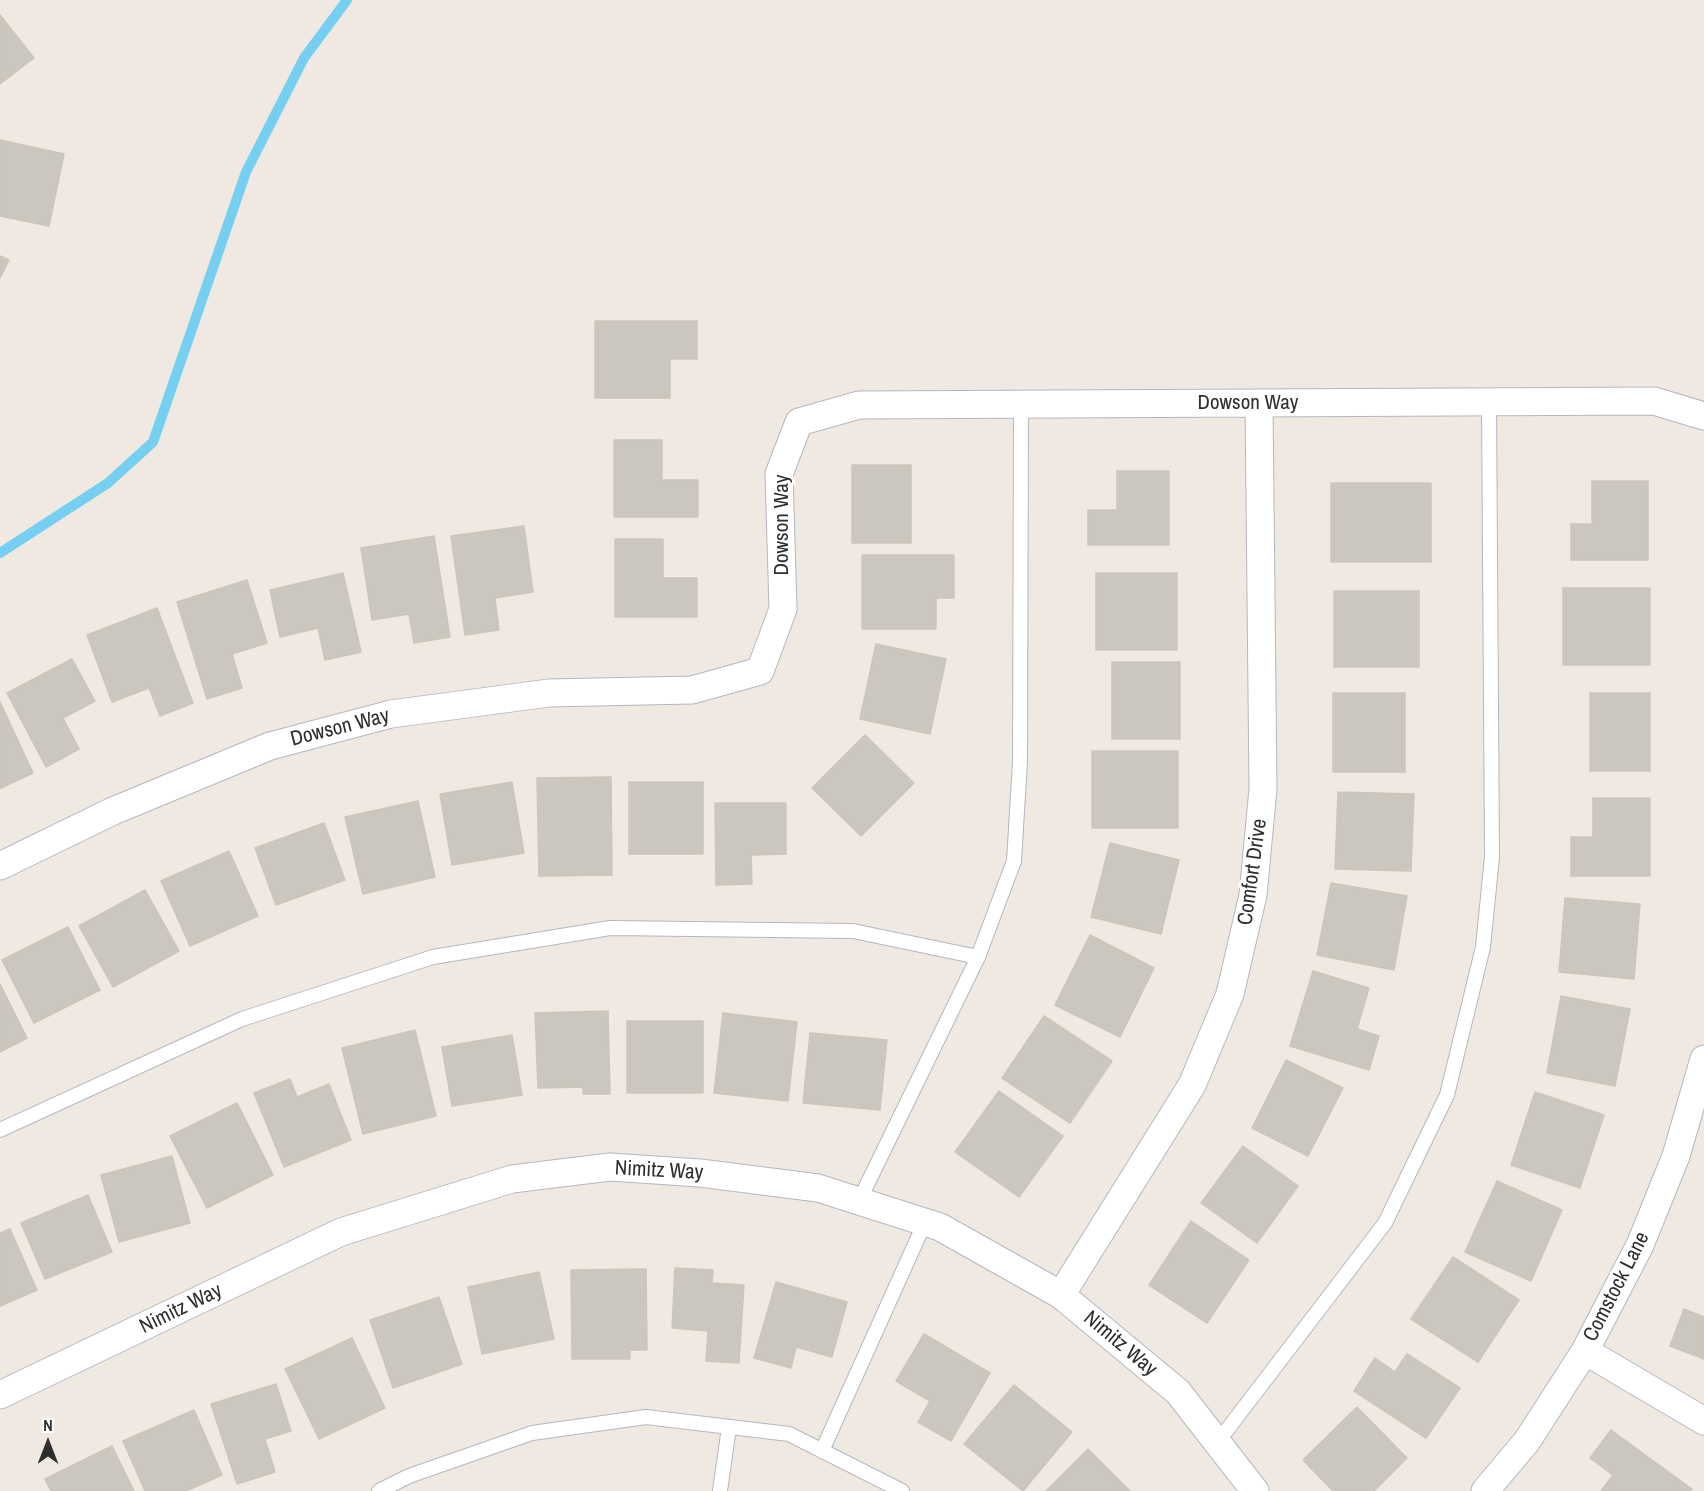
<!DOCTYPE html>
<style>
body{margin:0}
#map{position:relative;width:1704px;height:1491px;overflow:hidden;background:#efe9e1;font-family:"Archivo Narrow",sans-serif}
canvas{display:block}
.north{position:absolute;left:18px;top:1413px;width:60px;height:60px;-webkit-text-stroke:4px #fff;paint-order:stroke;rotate:0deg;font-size:16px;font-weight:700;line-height:24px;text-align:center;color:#2e2e2e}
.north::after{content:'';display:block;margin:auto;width:21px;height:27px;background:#2e2e2e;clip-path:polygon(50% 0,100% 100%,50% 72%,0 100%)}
</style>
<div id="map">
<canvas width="1704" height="1491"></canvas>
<div class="north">N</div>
</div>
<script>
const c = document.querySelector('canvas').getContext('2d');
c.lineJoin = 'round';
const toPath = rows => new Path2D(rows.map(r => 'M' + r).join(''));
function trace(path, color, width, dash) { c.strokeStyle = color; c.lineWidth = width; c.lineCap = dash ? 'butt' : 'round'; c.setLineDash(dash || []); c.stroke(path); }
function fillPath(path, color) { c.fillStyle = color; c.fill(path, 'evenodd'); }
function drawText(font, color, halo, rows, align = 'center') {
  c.font = font + ' "Archivo Narrow",sans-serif'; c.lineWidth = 6; c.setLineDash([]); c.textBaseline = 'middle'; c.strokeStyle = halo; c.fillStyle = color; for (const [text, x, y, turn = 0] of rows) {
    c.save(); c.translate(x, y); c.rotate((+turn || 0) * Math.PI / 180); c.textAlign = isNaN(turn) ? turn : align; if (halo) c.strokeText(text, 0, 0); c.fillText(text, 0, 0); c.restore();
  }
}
trace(toPath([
 [0,553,108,483,153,442,246,172,304,58,347,0]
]), '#75cff0', 10);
const building = toPath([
 [0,15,34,58,0,84,0,15],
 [0,140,64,154,49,226,0,216,0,140],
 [0,256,9,260,0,278,0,256],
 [595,321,697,321,697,359,670,359,670,398,595,398,595,321],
 [614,440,662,440,662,480,698,480,698,517,614,517,614,440],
 [852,465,911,465,911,543,852,543,852,465],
 [1117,471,1169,471,1169,545,1088,545,1088,510,1117,510,1117,471],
 [1592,481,1648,481,1648,560,1571,560,1571,524,1592,524,1592,481],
 [1331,483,1431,483,1431,562,1331,562,1331,483],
 [524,526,533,592,495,598,499,630,465,635,451,536,524,526],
 [434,536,450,637,414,643,409,614,372,620,361,548,434,536],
 [615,539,663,539,663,578,697,578,697,617,615,617,615,539],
 [862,555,954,555,954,598,936,598,936,629,862,629,862,555],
 [343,573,361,652,325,660,318,628,280,637,270,590,343,573],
 [1096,573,1177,573,1177,650,1096,650,1096,573],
 [247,580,267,643,232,654,242,688,207,699,177,602,247,580],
 [1563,588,1650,588,1650,665,1563,665,1563,588],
 [1334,591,1419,591,1419,667,1334,667,1334,591],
 [157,608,193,703,160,716,149,688,112,702,87,635,157,608],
 [876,644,946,659,930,734,860,719,876,644],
 [72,659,95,701,63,718,79,749,46,767,7,693,72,659],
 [1112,662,1180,662,1180,739,1112,739,1112,662],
 [1333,693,1405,693,1405,772,1333,772,1333,693],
 [1590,693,1650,693,1650,771,1590,771,1590,693],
 [0,702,33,773,1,788,0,785,0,702],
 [865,735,914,783,861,836,812,788,865,735],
 [1092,751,1178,751,1178,828,1092,828,1092,751],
 [611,777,612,875,539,876,537,778,611,777],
 [512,782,524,853,452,865,440,794,512,782],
 [629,782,703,782,703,854,629,854,629,782],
 [1338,792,1414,794,1411,871,1335,869,1338,792],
 [1593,798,1650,798,1650,876,1571,876,1571,837,1593,837,1593,798],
 [418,801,435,877,363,894,345,817,418,801],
 [715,803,786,803,786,854,751,855,752,884,716,885,715,803],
 [324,823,345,880,276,905,255,848,324,823],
 [1110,843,1179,860,1161,934,1091,917,1110,843],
 [229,851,258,916,190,946,161,881,229,851],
 [1331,883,1407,896,1394,970,1317,955,1331,883],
 [145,890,179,951,113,987,79,926,145,890],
 [1565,898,1640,904,1634,979,1559,972,1565,898],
 [68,927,100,990,34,1023,2,960,68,927],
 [1090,935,1154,968,1120,1037,1055,1005,1090,935],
 [1313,971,1369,988,1357,1029,1379,1036,1369,1070,1290,1046,1313,971],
 [0,984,27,1038,0,1052,0,984],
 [1561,996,1630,1009,1615,1086,1547,1073,1561,996],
 [608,1011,610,1094,583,1094,583,1087,538,1088,535,1013,608,1011],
 [723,1013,797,1022,788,1101,714,1093,723,1013],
 [1044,1016,1112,1061,1070,1123,1002,1078,1044,1016],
 [627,1021,703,1021,703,1093,627,1093,627,1021],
 [415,1030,436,1116,363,1134,342,1048,415,1030],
 [810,1033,887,1040,880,1110,803,1103,810,1033],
 [512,1035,522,1095,452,1106,442,1047,512,1035],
 [1286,1060,1343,1088,1308,1156,1252,1128,1286,1060],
 [290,1079,297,1097,329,1084,351,1140,284,1167,254,1093,290,1079],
 [999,1091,1063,1136,1019,1197,955,1152,999,1091],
 [1535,1092,1604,1115,1580,1188,1511,1165,1535,1092],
 [237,1103,273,1175,207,1208,170,1136,237,1103],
 [1243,1146,1298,1186,1257,1243,1201,1203,1243,1146],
 [172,1156,190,1223,119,1242,101,1175,172,1156],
 [1497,1181,1562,1210,1531,1281,1465,1252,1497,1181],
 [88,1195,112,1252,45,1279,21,1223,88,1195],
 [1191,1221,1249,1260,1207,1323,1149,1285,1191,1221],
 [10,1229,37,1290,0,1306,0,1233,10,1229],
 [1453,1257,1519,1300,1478,1362,1411,1319,1453,1257],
 [675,1268,713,1270,712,1283,744,1285,739,1363,706,1361,708,1331,672,1328,675,1268],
 [646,1269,647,1350,630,1350,630,1359,572,1359,571,1270,646,1269],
 [539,1272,554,1339,482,1354,468,1287,539,1272],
 [776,1282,847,1302,832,1357,796,1347,791,1368,754,1358,776,1282],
 [439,1297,462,1364,393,1388,370,1320,439,1297],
 [1684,1309,1704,1317,1704,1359,1670,1346,1684,1309],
 [924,1334,990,1373,951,1441,918,1422,930,1401,896,1381,924,1334],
 [352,1338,385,1408,319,1439,285,1369,352,1338],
 [1407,1354,1460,1388,1426,1438,1354,1391,1375,1358,1395,1372,1407,1354],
 [276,1384,291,1431,265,1439,275,1472,237,1484,211,1404,276,1384],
 [1014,1385,1072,1432,1023,1491,964,1444,1014,1385],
 [1357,1407,1407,1458,1374,1491,1333,1491,1303,1460,1357,1407],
 [194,1410,222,1475,186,1491,145,1491,123,1441,194,1410],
 [1611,1430,1692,1489,1690,1491,1601,1491,1613,1475,1590,1458,1611,1430],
 [112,1446,134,1491,51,1491,45,1479,112,1446],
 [1088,1449,1130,1491,1046,1491,1088,1449]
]);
fillPath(building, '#cbc7bf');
trace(building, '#cbc5ba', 1.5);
const lane = toPath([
 [0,1130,242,1019,433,957,610,928,853,931,978,957],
 [859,1201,978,957,1014,861,1020,762,1021,405],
 [1217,1443,1385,1223,1447,1095,1483,947,1492,857,1489,402],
 [822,1451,925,1222],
 [379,1491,409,1476,532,1433,646,1417,789,1434,902,1491],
 [720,1491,729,1427]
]);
const street = toPath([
 [0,866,113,811,270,746,391,714,549,693,692,690,760,671,783,609,779,474,799,422,859,405,1654,401,1704,416],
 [1061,1295,1192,1085,1230,994,1253,895,1263,789,1259,403],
 [1585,1351,1704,1421],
 [0,1395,341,1232,512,1179,610,1167,700,1173,818,1188,940,1227,1061,1295,1178,1392,1255,1491],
 [1485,1491,1527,1441,1585,1351,1640,1245,1676,1156,1704,1059]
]);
trace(lane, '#b4b7c1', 16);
trace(street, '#b4b7c1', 29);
trace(lane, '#fff', 14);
trace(street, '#fff', 27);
drawText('21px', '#2e2e2e', '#fff', [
 ["Dowson Way",1248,403],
 ["Dowson Way",782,525,-90],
 ["Dowson Way",340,728,-14],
 ["Comfort Drive",1253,872,-82],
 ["Nimitz Way",659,1171,3],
 ["Comstock Lane",1617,1287,-63],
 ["Nimitz Way",181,1309,-26],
 ["Nimitz Way",1120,1344,40]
]);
</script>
